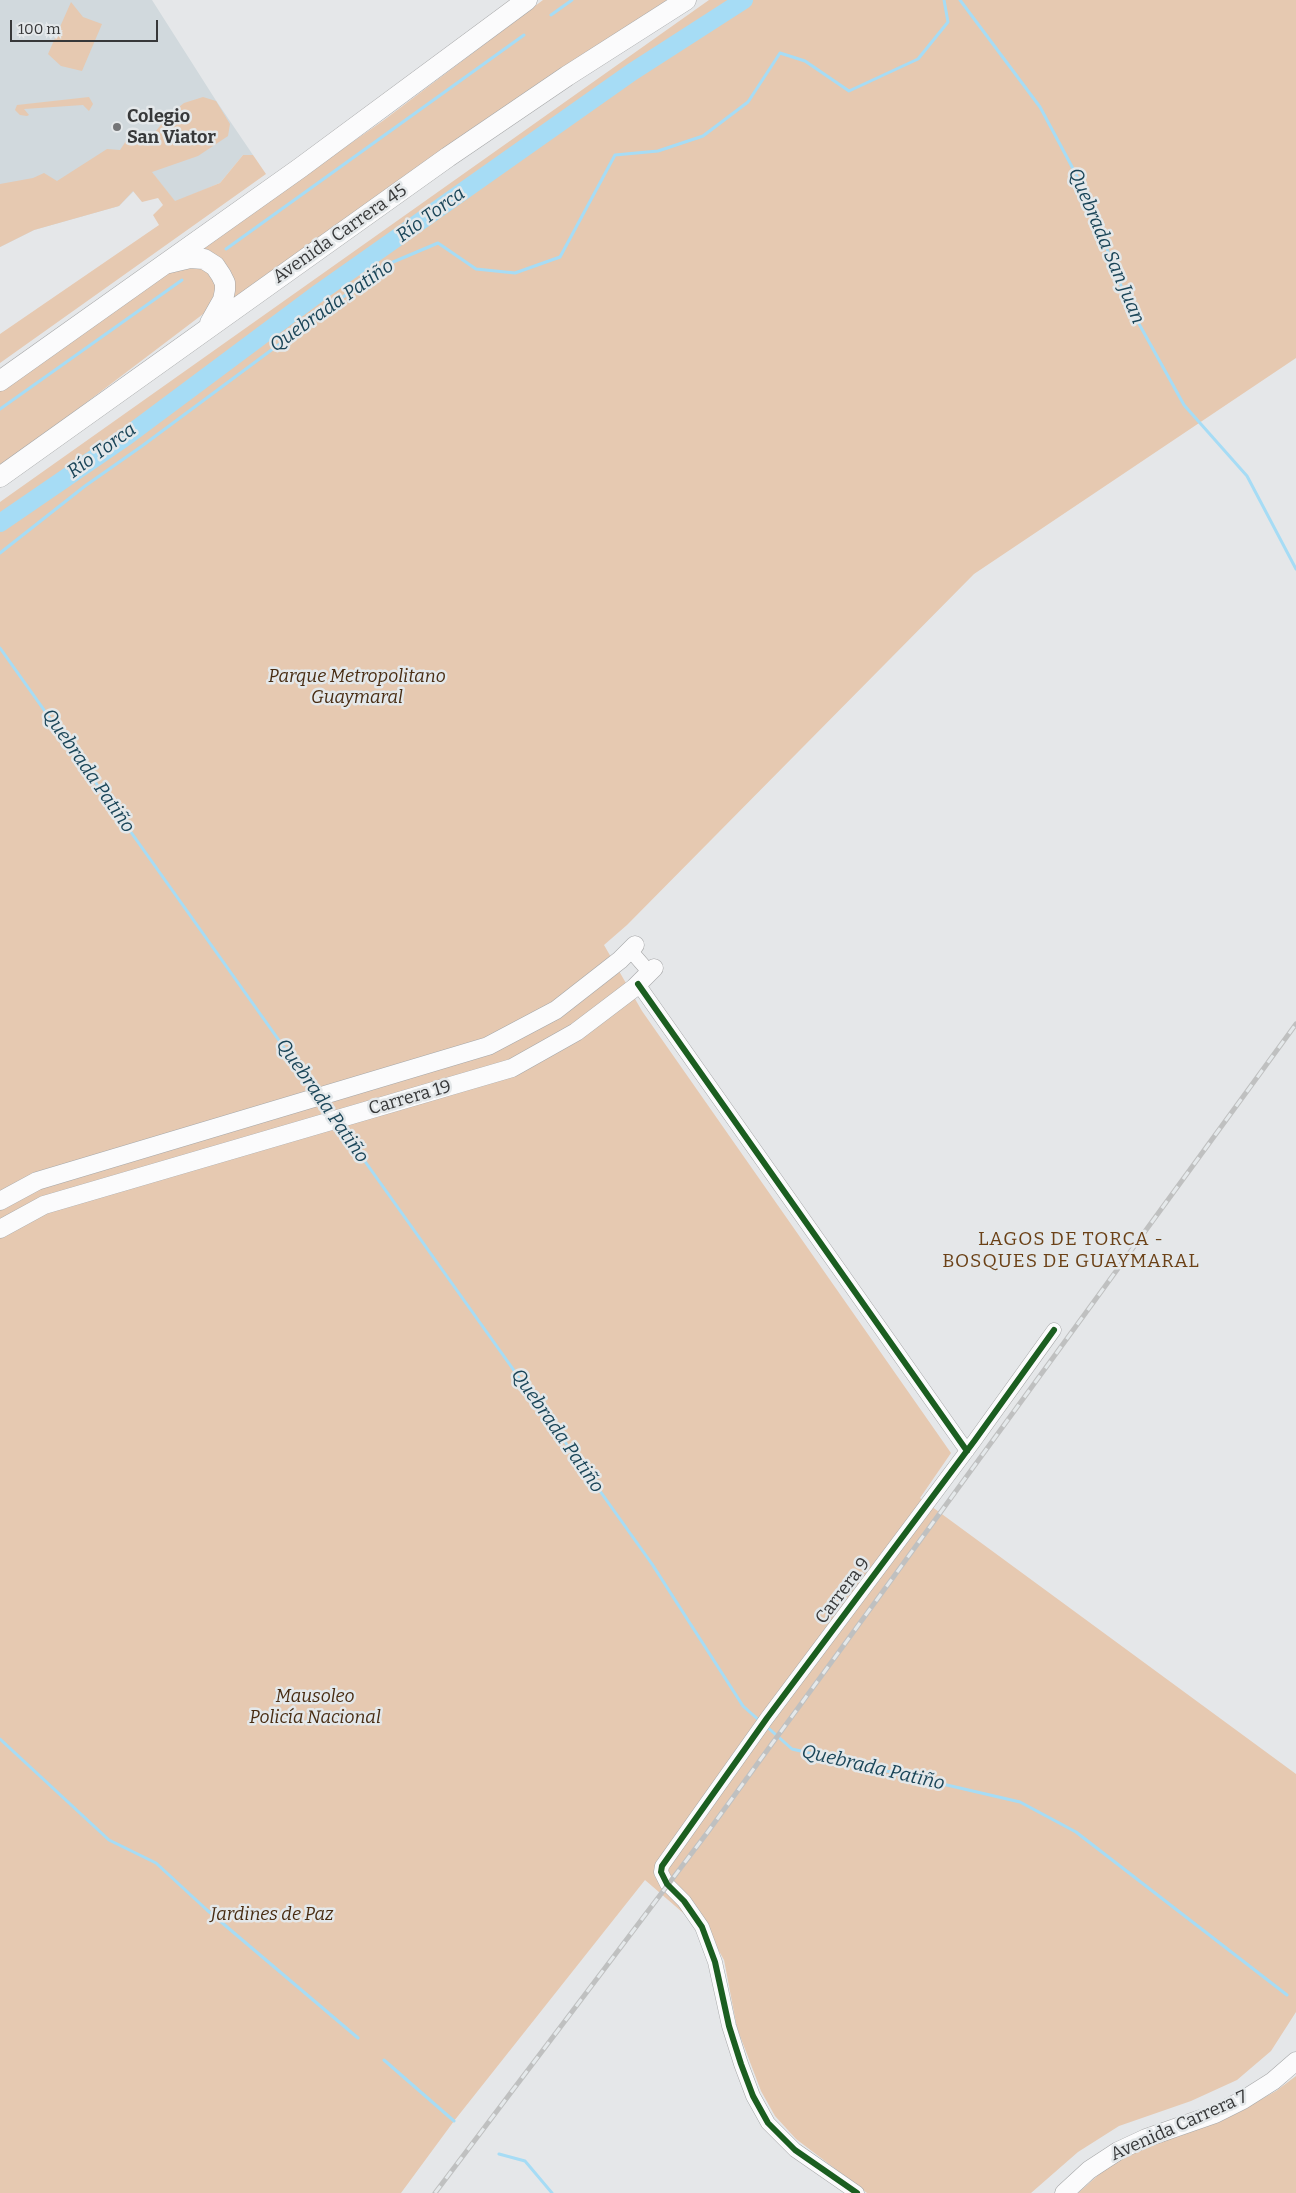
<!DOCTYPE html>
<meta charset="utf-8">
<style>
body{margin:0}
#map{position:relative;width:1296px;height:2193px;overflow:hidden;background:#e5e7e9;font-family:Bitter,serif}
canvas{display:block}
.scale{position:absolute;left:10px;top:20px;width:148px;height:22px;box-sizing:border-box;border:2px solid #373839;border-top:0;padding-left:6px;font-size:15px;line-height:18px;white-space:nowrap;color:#373839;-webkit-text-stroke:4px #e4e8ea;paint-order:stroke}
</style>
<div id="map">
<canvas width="1296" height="2193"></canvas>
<div class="scale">100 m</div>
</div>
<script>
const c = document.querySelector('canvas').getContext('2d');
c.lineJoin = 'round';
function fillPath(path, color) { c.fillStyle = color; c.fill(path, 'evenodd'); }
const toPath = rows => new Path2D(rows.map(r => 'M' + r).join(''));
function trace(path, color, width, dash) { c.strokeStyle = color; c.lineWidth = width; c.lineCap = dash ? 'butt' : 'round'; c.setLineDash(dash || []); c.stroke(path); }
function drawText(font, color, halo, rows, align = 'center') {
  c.font = font + ' Bitter,serif'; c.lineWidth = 5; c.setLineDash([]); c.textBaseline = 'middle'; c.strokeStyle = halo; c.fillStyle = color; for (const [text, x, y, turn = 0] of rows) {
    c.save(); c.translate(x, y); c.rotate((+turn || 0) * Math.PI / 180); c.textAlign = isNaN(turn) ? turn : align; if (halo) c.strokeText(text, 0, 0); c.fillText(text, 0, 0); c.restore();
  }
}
fillPath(toPath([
 [0,0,152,0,215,99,253,155,243,155,220,183,175,202,152,173,119,206,34,230,0,247]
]), '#d1d9dd');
fillPath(toPath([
 [543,0,667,0,477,125,229,306,231,288,194,253,384,120],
 [709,0,1296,0,1296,358,974,574,627,925,604,945,642,1011,951,1453,920,1498,1296,1774,1296,2012,1271,2051,1237,2080,1191,2101,1119,2126,1078,2152,1031,2193,867,2193,796,2139,775,2116,761,2091,737,2028,724,1960,711,1937,645,1880,454,2121,401,2193,0,2193,0,502],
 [71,2,83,17,102,24,82,71,61,66,48,54],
 [89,97,93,104,89,111,83,105,24,109,29,115,27,116,20,115,15,110,17,105],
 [203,97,216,101,230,124,228,136,198,156,152,172,175,201,220,183,243,155,253,155,266,174,0,363,0,334,159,225,153,215,163,205,158,198,142,202,133,191,119,206,34,230,0,247,0,184,33,178,44,173,57,181,107,149,120,150,130,135,151,137,169,115,184,103],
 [202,264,220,283,211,308,0,468,0,391,174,269],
 [1296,2076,1296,2193,1078,2193,1104,2170,1146,2145,1235,2114,1276,2091]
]), '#e6c9b1');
trace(toPath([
 [960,0,1040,107,1085,191,1128,304,1184,405,1247,476,1296,569],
 [551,15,572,0],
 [226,249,524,35],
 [0,409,182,280],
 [0,553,85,486,142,446,386,265,438,243,476,269,515,273,560,257,615,155,658,151,703,136,748,102,780,53,805,61,849,91,918,59,948,22,944,0],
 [0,648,315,1091],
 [322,1101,331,1114],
 [339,1125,652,1564,743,1706,761,1722],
 [766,1726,792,1749,1020,1802,1076,1832,1287,1995],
 [0,1739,109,1840,156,1863,207,1910,358,2038],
 [384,2060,454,2121],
 [499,2154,525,2161,552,2193]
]), '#a6dcf5', 3);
trace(toPath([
 [0,523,127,436,320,292,632,72,744,0]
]), '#a6dcf5', 18);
const minor = toPath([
 [630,950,650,973],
 [638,984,967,1451],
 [857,2193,795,2150,768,2123,753,2096,741,2064,729,2026,715,1962,702,1927,684,1901,667,1884,661,1872,662,1866,767,1718,975,1440,1054,1330]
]);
const major = toPath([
 [0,1201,37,1181,488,1046,556,1010,620,960,635,945],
 [0,1229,44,1205,512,1068,576,1032,634,988,654,968],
 [1064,2193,1089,2170,1118,2151,1146,2138,1215,2114,1243,2100,1273,2081,1296,2061]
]);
const highway = toPath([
 [169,263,190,258,204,259,215,266,221,275,225,283,225,290,223,300,210,323],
 [0,381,300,168,527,0],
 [0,477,448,157,567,76,686,0]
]);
trace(minor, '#a6a7a8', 15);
trace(major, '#a6a7a8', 19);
trace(highway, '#a6a7a8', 21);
trace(minor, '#fbfbfc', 14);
trace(major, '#fbfbfc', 18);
trace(highway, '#fbfbfc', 20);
const rail = toPath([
 [435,2193,707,1833,1296,1024]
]);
trace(rail, '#bfc0c0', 5);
trace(rail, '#e4e8ea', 3, [9]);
trace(toPath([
 [638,984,967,1451],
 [857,2193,795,2150,768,2123,753,2096,741,2064,729,2026,715,1962,702,1927,684,1901,667,1884,661,1872,662,1866,767,1718,975,1440,1054,1330]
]), '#1b5e20', 6);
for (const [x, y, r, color] of [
 [117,127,5,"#747577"]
]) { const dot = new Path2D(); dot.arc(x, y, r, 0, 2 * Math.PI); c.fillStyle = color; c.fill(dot); trace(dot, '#e4e8ea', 2); }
drawText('bold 18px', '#373839', '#e4e8ea', [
 ["Colegio",127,117],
 ["San Viator",127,138]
], 'left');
drawText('18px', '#373839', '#e4e8ea', [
 ["Avenida Carrera 45",340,234,-35],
 ["Carrera 19",410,1098,-16],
 ["Carrera 9",843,1591,-53],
 ["Avenida Carrera 7",1179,2126,-24]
]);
drawText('italic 18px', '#482c12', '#e4e8ea', [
 ["Parque Metropolitano",357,677],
 ["Guaymaral",357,698],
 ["Mausoleo",315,1697],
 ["Policía Nacional",315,1718],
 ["Jardines de Paz",272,1915]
]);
drawText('italic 19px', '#1a4558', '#e4e8ea', [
 ["Río Torca",431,215,-36],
 ["Quebrada San Juan",1106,246,67],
 ["Quebrada Patiño",332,306,-35],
 ["Río Torca",102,451,-36],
 ["Quebrada Patiño",88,771,55],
 ["Quebrada Patiño",322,1101,55],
 ["Quebrada Patiño",557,1431,55],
 ["Quebrada Patiño",873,1768,13]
]);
c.letterSpacing = '1px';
drawText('19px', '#6b4117', '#e4e8ea', [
 ["LAGOS DE TORCA -",1071,1240],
 ["BOSQUES DE GUAYMARAL",1071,1262]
]);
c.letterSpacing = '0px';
</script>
